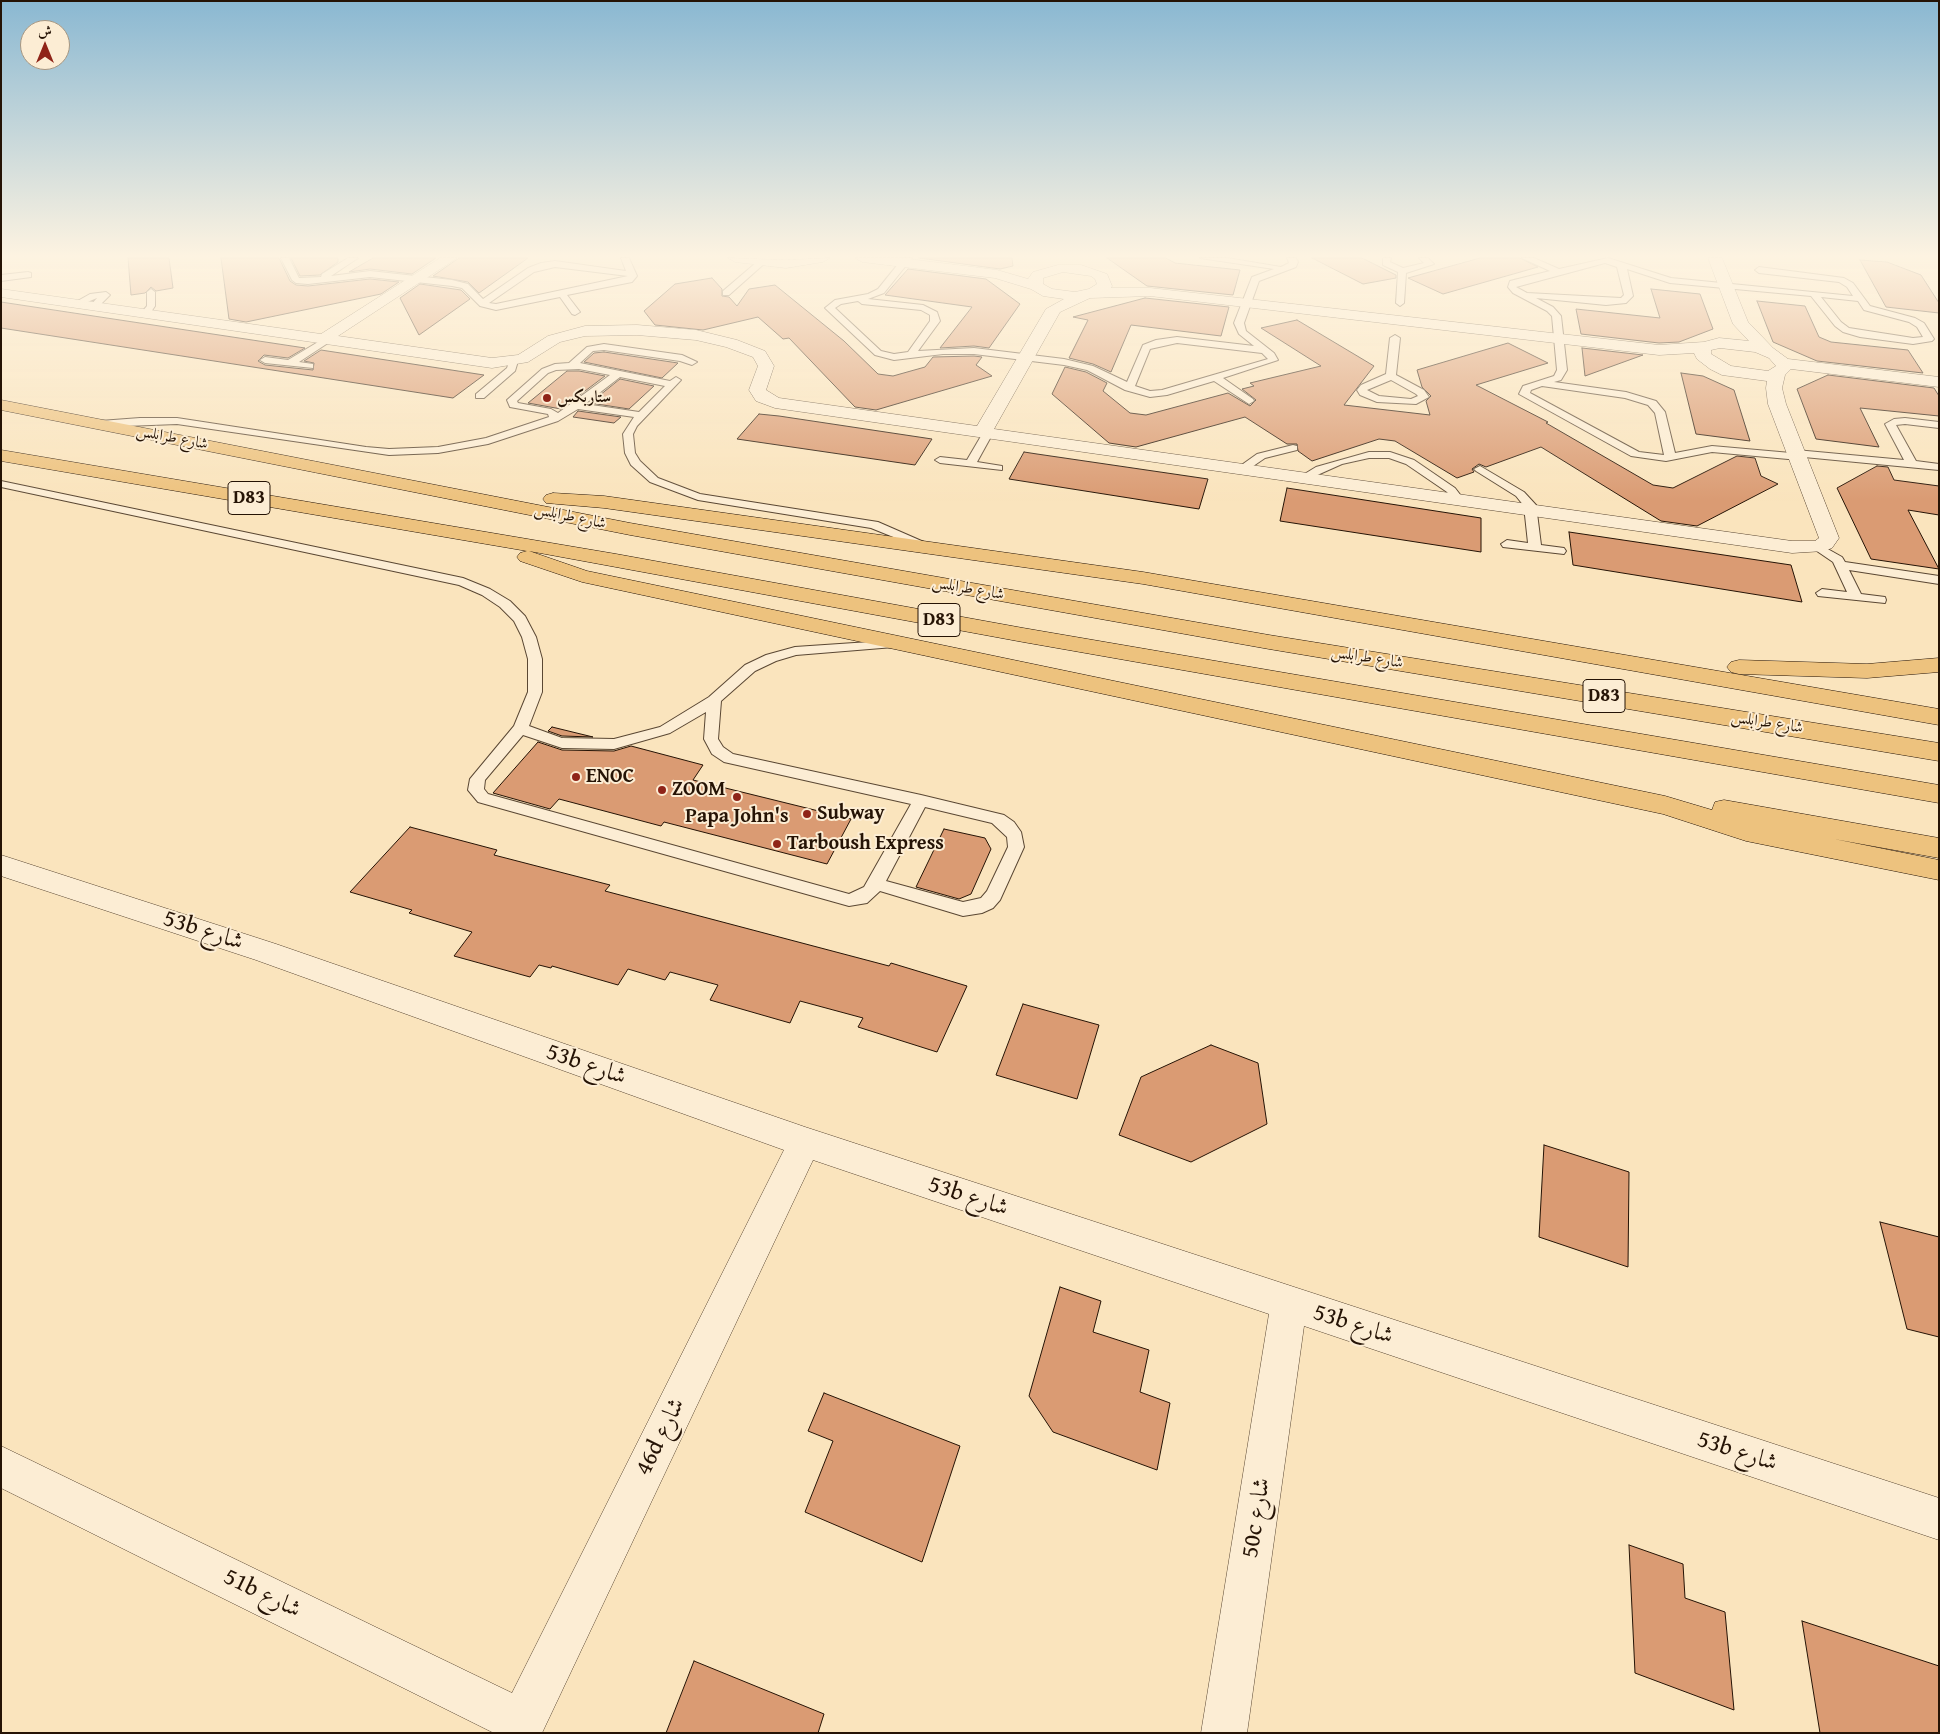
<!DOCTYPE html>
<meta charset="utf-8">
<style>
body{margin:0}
#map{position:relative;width:1940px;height:1734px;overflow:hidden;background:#fae4bd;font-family:"Gentium Book Plus",Amiri,serif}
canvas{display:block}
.frame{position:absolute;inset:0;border:2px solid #251305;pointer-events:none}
.north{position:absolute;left:20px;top:20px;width:50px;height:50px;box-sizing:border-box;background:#fcedd4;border:1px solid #a69681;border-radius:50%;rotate:0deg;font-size:14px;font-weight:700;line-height:20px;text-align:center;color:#251305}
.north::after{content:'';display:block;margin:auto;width:18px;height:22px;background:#8f2418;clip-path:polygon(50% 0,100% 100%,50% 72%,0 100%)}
</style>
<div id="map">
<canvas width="1940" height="1734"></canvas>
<div class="frame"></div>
<div class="north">ش</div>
</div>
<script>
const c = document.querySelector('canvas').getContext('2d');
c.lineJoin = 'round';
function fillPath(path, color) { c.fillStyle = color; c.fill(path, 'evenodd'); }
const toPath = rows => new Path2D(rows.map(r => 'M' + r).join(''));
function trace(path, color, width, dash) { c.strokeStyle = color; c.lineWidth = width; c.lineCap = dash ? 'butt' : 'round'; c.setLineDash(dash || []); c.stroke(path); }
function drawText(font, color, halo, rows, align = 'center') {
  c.font = font + ' "Gentium Book Plus",Amiri,serif'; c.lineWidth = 4; c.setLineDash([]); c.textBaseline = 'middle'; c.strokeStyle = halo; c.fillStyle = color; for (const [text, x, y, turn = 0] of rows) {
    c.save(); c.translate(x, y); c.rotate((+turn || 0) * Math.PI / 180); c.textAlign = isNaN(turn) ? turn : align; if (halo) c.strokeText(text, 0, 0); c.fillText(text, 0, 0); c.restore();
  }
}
const building = toPath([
 [128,258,169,258,173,288,156,291,151,287,145,293,131,295,128,258],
 [221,258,279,258,290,281,296,285,308,286,370,279,399,282,381,294,246,322,229,319,221,258],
 [291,258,338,258,338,262,320,275,300,276,291,258],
 [373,258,436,258,412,274,370,269,349,272,373,258],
 [459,258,528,258,479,293,468,282,433,276,459,258],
 [919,258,1012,258,1013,266,1000,269,919,258],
 [1107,258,1166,258,1175,263,1240,270,1233,295,1147,286,1107,258],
 [1312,258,1362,258,1396,275,1396,278,1363,284,1312,258],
 [1480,258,1520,258,1538,267,1443,294,1408,278,1480,258],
 [1860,260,1887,262,1921,275,1939,303,1939,313,1886,307,1860,260],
 [908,269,986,279,1020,304,989,348,974,346,940,348,972,307,885,295,908,269],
 [712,278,722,289,722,296,729,297,737,306,749,289,775,285,844,341,878,374,893,376,925,367,933,357,974,356,982,357,976,365,992,376,876,410,855,407,789,338,783,339,758,317,703,330,655,325,644,311,675,284,712,278],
 [420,284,461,290,470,299,419,335,400,298,420,284],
 [1651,289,1700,294,1713,329,1679,342,1659,343,1581,334,1576,309,1660,318,1651,289],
 [1145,298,1229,307,1221,336,1131,325,1111,372,1093,364,1069,358,1088,320,1073,317,1145,298],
 [1757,301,1805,306,1819,337,1831,342,1908,350,1923,373,1817,361,1773,342,1757,301],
 [1,302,305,348,288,358,264,355,258,361,265,365,313,370,314,363,304,361,321,350,484,375,453,398,1,328,1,302],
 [1297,320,1374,366,1344,405,1430,415,1426,401,1431,396,1422,387,1417,370,1508,343,1548,363,1476,385,1548,422,1546,423,1653,485,1673,488,1737,456,1755,458,1761,476,1778,484,1697,526,1661,521,1541,447,1486,467,1479,464,1472,469,1474,472,1457,478,1395,441,1379,439,1312,461,1298,451,1297,444,1287,444,1245,417,1136,447,1109,443,1052,394,1065,367,1086,372,1107,383,1103,391,1130,413,1146,415,1228,393,1250,406,1256,400,1242,389,1254,386,1250,383,1321,366,1261,328,1297,320],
 [1582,348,1643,355,1585,376,1582,348],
 [604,352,678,363,662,378,584,362,594,353,604,352],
 [567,371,579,371,605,376,561,409,528,403,567,371],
 [1681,373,1703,376,1734,390,1750,441,1696,434,1681,373],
 [1828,375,1934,388,1939,396,1939,416,1860,408,1879,447,1816,439,1797,389,1828,375],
 [620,379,654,386,629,409,590,403,620,379],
 [578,411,621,417,614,423,573,417,578,411],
 [759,414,779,416,932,439,915,465,737,439,759,414],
 [1024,452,1037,454,1208,479,1199,509,1009,479,1024,452],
 [1877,466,1888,467,1894,480,1939,486,1939,515,1908,510,1939,569,1871,559,1837,488,1877,466],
 [1287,488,1481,518,1481,552,1280,521,1287,488],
 [1569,532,1791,565,1802,602,1573,565,1569,532],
 [552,727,593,737,562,736,548,731,552,727],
 [538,742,562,750,614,751,631,746,703,765,693,780,851,819,827,864,664,822,661,826,559,799,550,809,493,793,538,742],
 [410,827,497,850,494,855,610,885,605,891,889,966,891,963,967,986,937,1052,858,1027,863,1018,800,1001,790,1023,710,1000,718,985,670,972,665,980,628,969,618,985,552,966,551,968,539,965,530,977,454,956,472,932,409,913,412,910,350,892,410,827],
 [944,829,985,838,991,849,971,894,959,899,916,887,944,829],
 [1023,1004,1099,1025,1077,1099,996,1075,1023,1004],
 [1211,1045,1258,1063,1267,1124,1191,1162,1119,1135,1141,1077,1211,1045],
 [1544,1145,1629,1172,1628,1267,1539,1237,1544,1145],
 [1880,1222,1939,1237,1939,1337,1907,1329,1880,1222],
 [1060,1287,1101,1301,1093,1332,1149,1350,1140,1392,1170,1403,1157,1470,1053,1432,1029,1396,1060,1287],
 [824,1393,960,1446,922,1562,805,1512,833,1441,808,1431,824,1393],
 [1629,1545,1683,1564,1685,1598,1725,1612,1734,1710,1635,1673,1629,1545],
 [1802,1621,1939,1666,1939,1733,1820,1733,1802,1621],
 [694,1661,824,1714,818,1733,666,1733,694,1661]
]);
fillPath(building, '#da9b73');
trace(building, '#251305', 1);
const lane = toPath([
 [281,258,289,258,299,278,321,277,322,274,348,258,358,258,331,276,370,271,452,280,468,284,483,299,528,268,541,263,555,261,626,271,621,258,629,258,637,276,632,282,567,295,580,312,575,315,572,314,560,297,496,310,480,306,462,288,452,286,370,277,308,284,296,283,292,280,281,258],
 [555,267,628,276,496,304,489,303,534,272,555,267],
 [903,258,912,258,884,293,868,299,923,305,937,312,940,321,918,351,974,348,1064,359,1093,366,1127,382,1143,345,1156,340,1177,337,1254,346,1239,334,1234,323,1252,277,1274,269,1200,258,1227,258,1281,267,1289,263,1287,258,1296,258,1298,262,1296,267,1259,281,1244,323,1246,331,1274,353,1278,360,1223,378,1253,399,1254,401,1249,404,1214,381,1167,395,1150,397,1125,390,1087,370,1064,365,974,354,943,354,894,360,875,355,825,308,835,300,868,294,878,289,903,258],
 [858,301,862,304,921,310,930,315,930,321,908,352,894,354,881,351,835,308,841,304,858,301],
 [1177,343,1262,353,1268,359,1162,390,1150,391,1135,386,1150,349,1177,343],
 [1383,258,1391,258,1390,262,1403,268,1424,263,1419,258,1428,258,1434,264,1406,273,1404,303,1400,306,1396,303,1398,272,1383,265,1383,258],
 [1522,258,1534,258,1559,269,1608,258,1671,278,1853,296,1847,287,1839,282,1759,273,1755,270,1759,267,1844,278,1853,283,1870,306,1915,318,1924,323,1934,339,1932,341,1913,344,1860,337,1843,332,1835,326,1811,296,1670,283,1627,269,1633,296,1626,303,1606,305,1536,298,1553,307,1561,316,1567,370,1561,380,1554,382,1626,392,1656,401,1665,412,1675,453,1712,446,1791,453,1796,450,1904,460,1885,424,1894,419,1905,418,1939,422,1939,428,1905,424,1896,425,1916,461,1939,464,1939,470,1804,457,1799,460,1712,452,1666,461,1631,456,1519,394,1523,386,1554,376,1557,370,1552,316,1547,311,1513,293,1508,287,1510,281,1550,271,1522,258],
 [1605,263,1617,267,1624,295,1621,298,1527,293,1516,287,1605,263],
 [1821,297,1858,301,1864,310,1909,322,1917,327,1923,337,1913,338,1849,328,1841,322,1821,297],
 [1542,386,1625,398,1648,405,1655,413,1664,455,1639,452,1530,393,1531,390,1542,386],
 [758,261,765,263,729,295,723,295,723,291,758,261],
 [28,272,31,273,31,277,1,281,1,275,28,272],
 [151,289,155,292,155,306,149,315,143,315,141,313,147,306,147,292,151,289],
 [106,292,110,295,97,308,90,306,97,298,78,306,74,303,90,294,106,292],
 [1395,335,1400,338,1396,375,1424,390,1429,397,1416,404,1377,402,1360,395,1357,390,1361,385,1386,374,1390,338,1395,335],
 [1391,380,1416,394,1418,396,1411,399,1379,396,1367,390,1391,380],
 [328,336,333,339,331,341,299,362,313,364,313,368,265,363,260,360,265,357,288,360,328,336],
 [604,344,682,355,697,362,692,365,680,361,604,350,593,351,580,363,670,381,676,377,681,380,637,426,633,434,635,453,640,461,658,478,700,494,878,522,933,546,927,550,923,549,871,528,698,500,650,482,631,465,625,453,623,434,634,417,578,409,558,421,488,444,438,453,389,455,177,424,100,427,95,424,100,421,140,418,177,418,366,447,389,449,438,447,486,438,549,417,548,414,510,407,507,400,542,369,555,364,569,363,587,347,604,344],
 [579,369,610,375,558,413,551,409,518,403,517,401,548,373,556,370,579,369],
 [620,377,665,386,639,412,585,404,620,377],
 [510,359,518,361,515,371,484,398,476,398,476,394,507,368,510,359],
 [988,430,993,433,977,462,1002,466,1002,470,940,463,935,460,940,457,967,460,984,431,988,430],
 [1293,445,1297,446,1297,450,1265,458,1246,471,1238,471,1236,469,1257,454,1293,445],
 [1369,452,1390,452,1414,460,1455,488,1465,501,1459,504,1455,503,1447,492,1406,464,1389,458,1369,458,1342,464,1304,481,1298,478,1316,467,1369,452],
 [1480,466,1524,492,1536,505,1541,545,1564,548,1566,551,1564,554,1503,547,1501,544,1507,540,1528,543,1524,506,1516,496,1476,471,1474,469,1480,466],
 [1,481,463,578,490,589,510,601,525,616,536,637,542,659,542,692,529,726,562,738,614,739,660,727,709,697,745,665,766,655,795,647,899,640,901,643,899,646,894,647,796,655,776,661,755,671,721,701,718,739,723,747,733,754,921,795,1004,815,1014,822,1021,832,1024,847,1000,900,993,908,982,913,963,916,880,891,867,903,849,906,478,802,468,790,470,779,514,726,528,692,528,659,522,637,514,621,500,607,482,595,459,585,1,487,1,481],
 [706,712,704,739,712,754,724,762,911,804,864,887,849,894,488,794,484,789,485,780,523,735,562,748,614,749,670,733,706,712],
 [925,807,992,823,1007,837,1008,847,987,891,981,898,963,902,886,881,925,807],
 [1817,543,1842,557,1845,562,1939,576,1939,584,1849,570,1861,594,1885,597,1886,600,1885,603,1818,596,1816,593,1822,589,1847,592,1833,562,1811,547,1817,543]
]);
const street = toPath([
 [440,258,457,258,338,336,492,358,518,355,548,336,585,326,637,325,696,330,737,340,765,351,774,366,766,390,779,398,977,426,1046,309,1064,299,1043,296,1031,289,995,278,862,262,855,258,901,258,997,270,1028,279,1033,272,1058,265,1081,265,1107,274,1112,286,1111,288,1150,288,1659,345,1704,342,1719,338,1749,341,1733,324,1708,258,1722,258,1748,322,1773,348,1788,359,1939,377,1939,387,1791,369,1785,375,1782,388,1786,404,1839,538,1832,548,1824,551,1792,553,775,408,756,401,749,390,758,366,753,357,726,347,696,340,637,335,585,336,560,342,528,362,492,368,1,297,1,289,321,334,440,258],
 [1063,272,1091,276,1095,279,1097,284,1089,289,1075,292,1052,289,1043,284,1043,278,1063,272],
 [1150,296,1659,355,1694,353,1697,359,1710,369,1722,375,1767,381,1766,388,1768,404,1819,538,1815,541,1792,541,994,429,1060,312,1090,298,1150,296],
 [1720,348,1755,352,1769,358,1776,366,1768,371,1731,366,1711,354,1711,350,1720,348],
 [728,258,786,260,830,258,823,262,786,268,735,262,728,258],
 [1,855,276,944,805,1127,1939,1498,1939,1540,1304,1326,1247,1733,1201,1733,1269,1314,813,1160,542,1733,494,1733,1,1488,1,1446,512,1693,784,1150,256,960,1,876,1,855]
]);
const highway = toPath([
 [1,400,630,523,1269,635,1939,743,1939,761,1269,649,630,535,1,410,1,400],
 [1,450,616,554,1023,628,1939,785,1939,803,1023,642,529,551,587,571,1665,796,1712,810,1715,802,1724,800,1939,838,1939,858,1834,839,1939,860,1939,880,1746,841,1663,814,582,582,520,561,517,557,520,553,527,551,1,461,1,450],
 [553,493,604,496,1143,572,1939,709,1939,725,1143,584,604,508,546,503,543,499,546,495,553,493],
 [1939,658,1939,672,1867,678,1739,674,1731,672,1727,667,1731,662,1739,660,1867,664,1939,658]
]);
trace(lane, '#5a4733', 2);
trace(street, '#5a4733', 1);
trace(highway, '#251305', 1);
fillPath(lane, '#fcedd4');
fillPath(street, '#fcedd4');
fillPath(highway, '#edc27e');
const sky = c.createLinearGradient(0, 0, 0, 501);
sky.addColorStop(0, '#8ab8d2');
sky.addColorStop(0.51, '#fdf3e1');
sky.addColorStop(1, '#fdf3e100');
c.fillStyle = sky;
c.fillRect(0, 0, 1940, 501);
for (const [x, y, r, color] of [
 [547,398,5,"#8f2418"],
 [576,777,5,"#8f2418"],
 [662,790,5,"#8f2418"],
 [737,797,5,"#8f2418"],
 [807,814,5,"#8f2418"],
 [777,844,5,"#8f2418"]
]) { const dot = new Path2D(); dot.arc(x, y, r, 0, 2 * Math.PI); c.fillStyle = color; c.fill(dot); trace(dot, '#fcedd4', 2); }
drawText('bold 16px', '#251305', '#fcedd4', [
 ["ستاربكس",557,398]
], 'left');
drawText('16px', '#251305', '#fcedd4', [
 ["شارع طرابلس",172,438,11],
 ["شارع طرابلس",570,517,12],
 ["شارع طرابلس",968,589,10],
 ["شارع طرابلس",1367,658,9],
 ["شارع طرابلس",1767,723,9]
]);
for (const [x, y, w] of [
 [249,498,42],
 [939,620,42],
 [1604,696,42]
]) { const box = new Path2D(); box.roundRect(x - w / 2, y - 16.5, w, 33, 4); c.fillStyle = '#fcedd4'; c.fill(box); trace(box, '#251305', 1); }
drawText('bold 19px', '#251305', null, [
 ["D83",249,498],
 ["D83",939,620],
 ["D83",1604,696]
]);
drawText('bold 20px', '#251305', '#fcedd4', [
 ["ENOC",586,777],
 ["ZOOM",672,790],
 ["Subway",817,814],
 ["Papa John's",737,817,"center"],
 ["Tarboush Express",787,844]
], 'left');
drawText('24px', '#251305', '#fcedd4', [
 ["53b شارع",203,931,18],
 ["53b شارع",586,1065,19],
 ["53b شارع",968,1197,18],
 ["53b شارع",1353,1325,18],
 ["46d شارع",661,1437,-64],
 ["53b شارع",1737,1452,18],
 ["50c شارع",1257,1518,-81],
 ["51b شارع",262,1594,26]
]);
</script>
